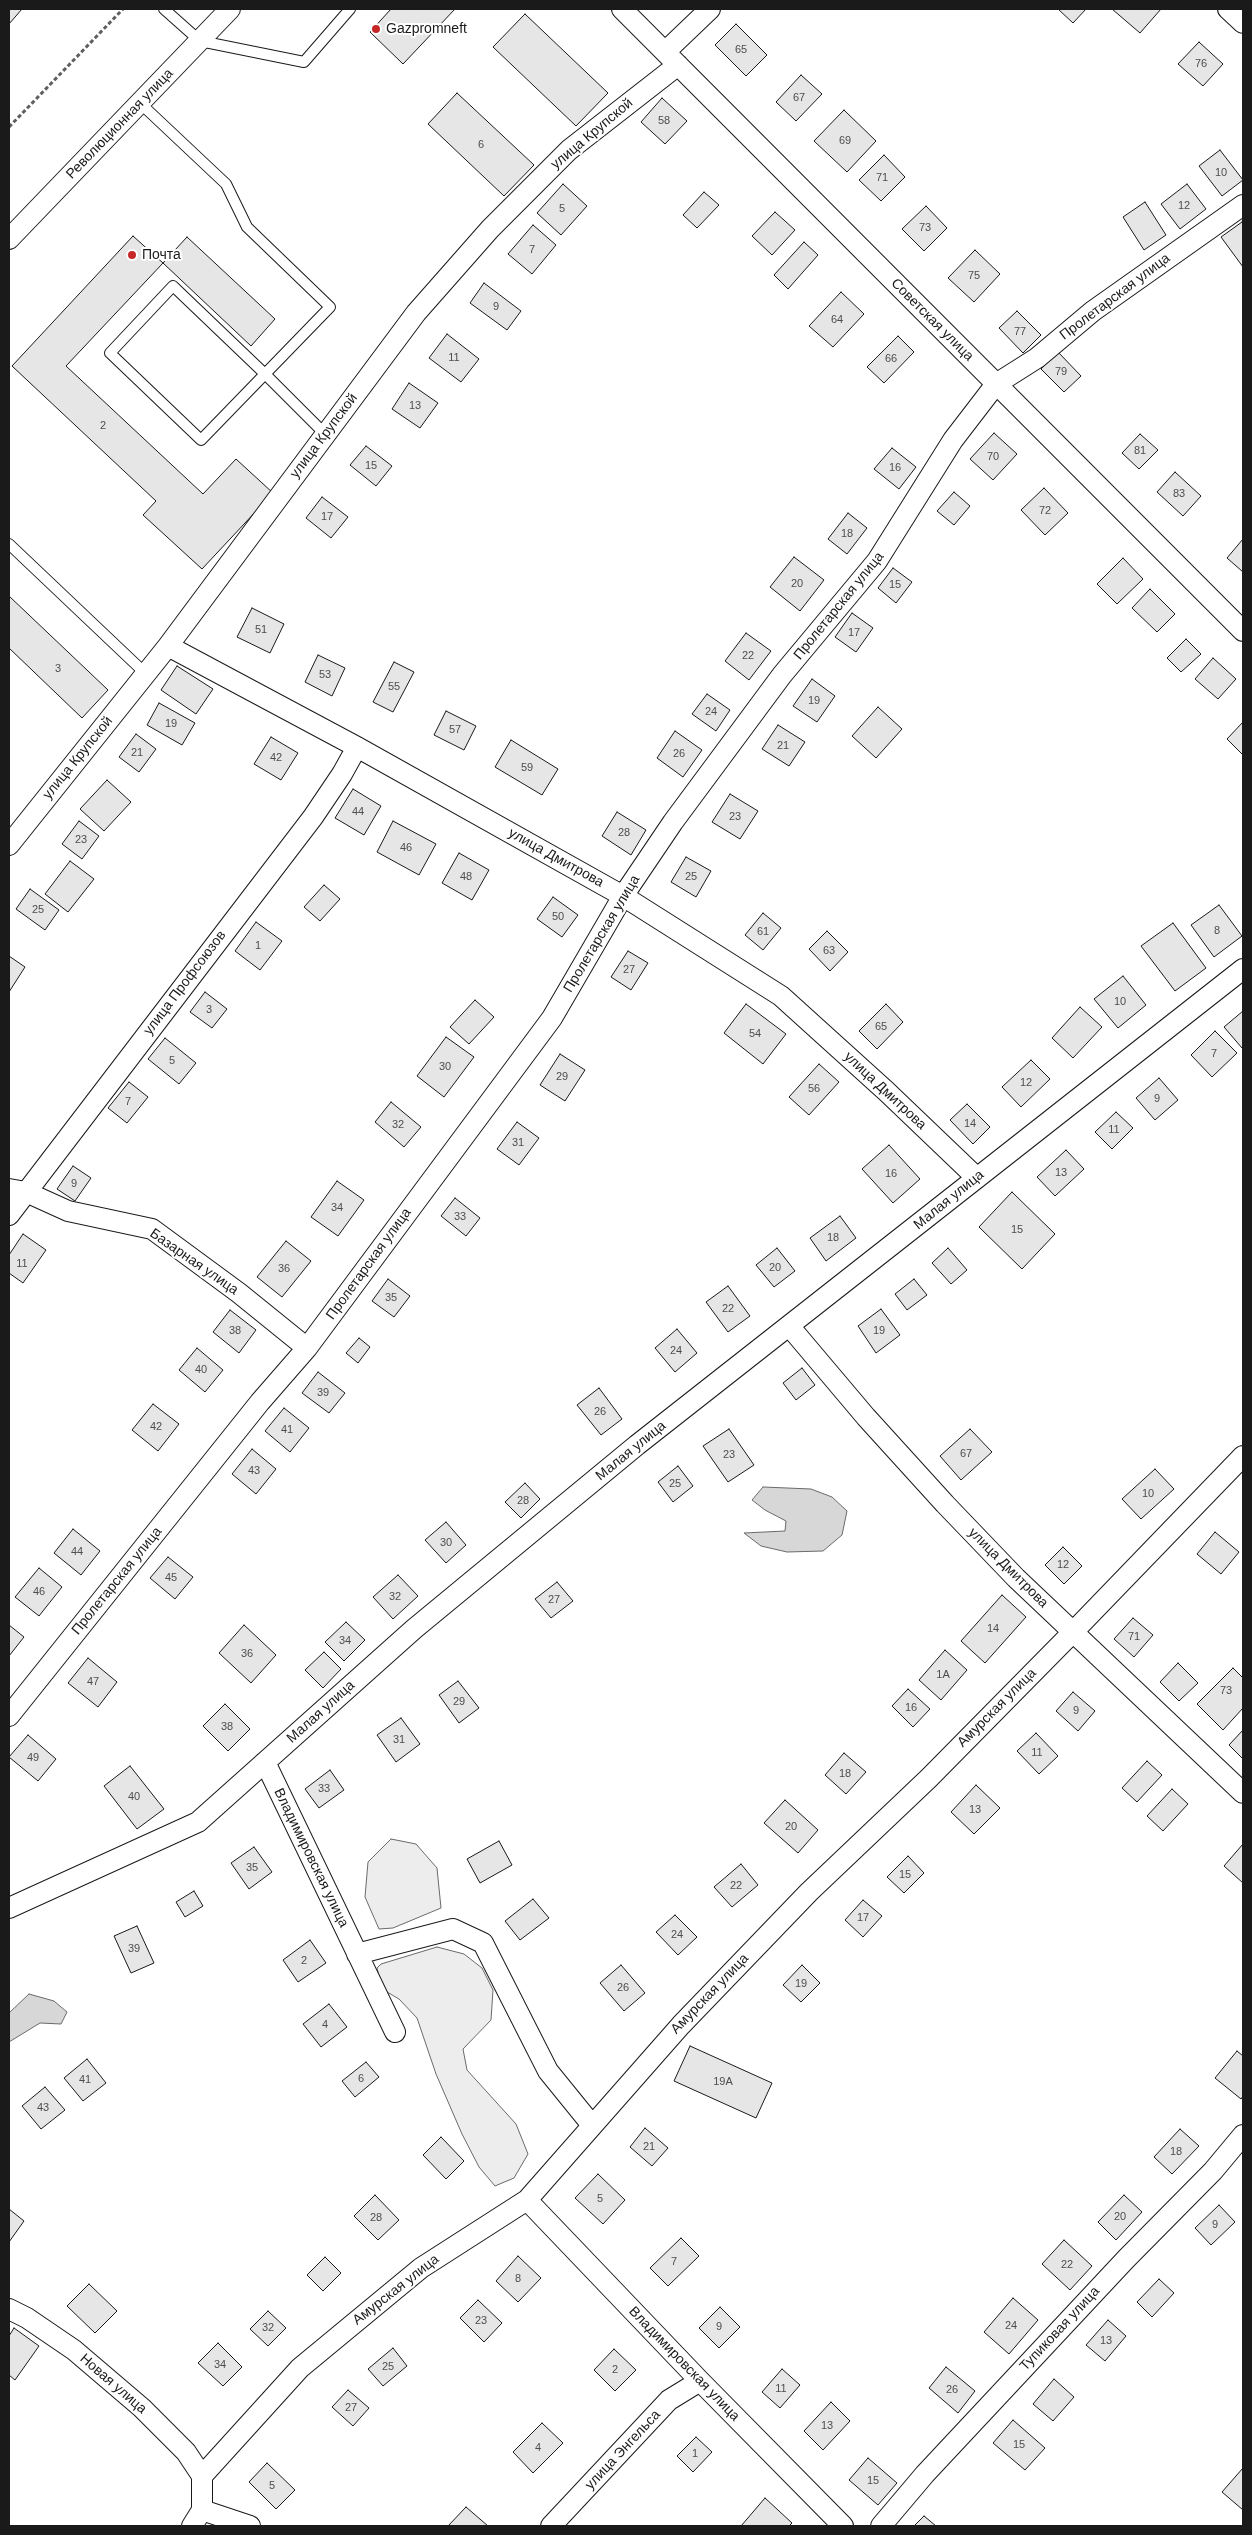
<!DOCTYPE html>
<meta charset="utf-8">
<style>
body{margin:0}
#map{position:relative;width:1252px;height:2535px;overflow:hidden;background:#fff;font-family:Helvetica,sans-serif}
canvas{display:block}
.frame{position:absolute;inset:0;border:10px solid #1a1a1a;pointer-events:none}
</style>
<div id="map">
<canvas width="1252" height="2535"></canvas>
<div class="frame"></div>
</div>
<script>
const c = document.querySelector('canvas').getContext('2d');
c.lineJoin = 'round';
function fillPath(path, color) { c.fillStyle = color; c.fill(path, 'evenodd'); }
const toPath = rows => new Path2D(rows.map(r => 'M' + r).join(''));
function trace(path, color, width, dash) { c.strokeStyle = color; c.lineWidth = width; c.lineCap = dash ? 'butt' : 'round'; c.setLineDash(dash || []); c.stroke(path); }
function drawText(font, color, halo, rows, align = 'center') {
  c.font = font + ' Helvetica,sans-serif'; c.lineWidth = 4; c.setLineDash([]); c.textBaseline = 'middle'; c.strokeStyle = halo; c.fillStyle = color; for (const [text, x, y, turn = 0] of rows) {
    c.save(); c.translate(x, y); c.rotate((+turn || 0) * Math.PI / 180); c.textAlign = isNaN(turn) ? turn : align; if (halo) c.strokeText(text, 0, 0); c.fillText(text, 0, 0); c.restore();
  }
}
const green = toPath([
 [391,1839,416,1844,437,1868,441,1908,393,1928,379,1929,365,1897,368,1862,391,1839],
 [437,1947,464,1954,482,1968,493,1990,491,2020,463,2049,467,2070,516,2124,528,2154,514,2178,495,2186,479,2167,462,2134,436,2074,417,2018,399,1999,387,1992,380,1980,377,1968,381,1964,437,1947]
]);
fillPath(green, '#ededed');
trace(green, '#6a6a6a', 1);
const water = toPath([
 [763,1487,811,1489,832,1497,847,1511,842,1535,823,1551,787,1552,761,1546,744,1533,785,1531,786,1521,765,1510,752,1500,763,1487],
 [29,1994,54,2001,67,2012,61,2024,40,2023,9,2042,9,2013,29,1994]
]);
fillPath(water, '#d7d7d7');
trace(water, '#6a6a6a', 1);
const building = toPath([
 [9,9,22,9,9,24,9,9],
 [391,9,455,9,403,64,370,32,391,9],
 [1058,9,1086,9,1073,23,1058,9],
 [1112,9,1161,9,1140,33,1112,9],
 [525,14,608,93,576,126,493,47,525,14],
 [736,24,767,55,746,76,715,45,736,24],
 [1199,42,1223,64,1203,86,1178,64,1199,42],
 [801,75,822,94,796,121,776,102,801,75],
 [457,93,534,165,504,196,428,124,457,93],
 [662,98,687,121,665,144,641,122,662,98],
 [844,110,876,141,847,172,814,141,844,110],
 [1220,150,1243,180,1222,196,1199,166,1220,150],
 [884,155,905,177,881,201,859,180,884,155],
 [563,184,587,206,561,235,537,213,563,184],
 [1187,184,1206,209,1180,229,1161,204,1187,184],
 [704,192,719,205,697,228,683,215,704,192],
 [1145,202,1166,235,1144,250,1123,217,1145,202],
 [926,206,947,228,924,251,902,229,926,206],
 [775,212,795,230,772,255,752,236,775,212],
 [1242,222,1243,224,1243,267,1221,237,1242,222],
 [533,225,556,245,532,274,508,254,533,225],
 [133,236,163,263,66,366,203,494,236,459,273,493,202,569,143,515,156,501,12,366,133,236],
 [187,237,275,319,251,346,163,263,187,237],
 [804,242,818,255,788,289,774,275,804,242],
 [975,250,1000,274,974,302,948,278,975,250],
 [484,283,521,311,507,330,470,303,484,283],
 [841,292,864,314,833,347,809,326,841,292],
 [1017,311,1041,335,1023,353,999,328,1017,311],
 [447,334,479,359,461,382,429,358,447,334],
 [898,336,914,352,884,383,867,367,898,336],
 [1058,352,1081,376,1064,392,1041,369,1058,352],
 [409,383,438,403,420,428,392,409,409,383],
 [994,433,1017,454,993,480,970,459,994,433],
 [1140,434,1158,450,1139,469,1122,453,1140,434],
 [366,446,392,466,376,486,350,465,366,446],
 [892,448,916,467,899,489,874,469,892,448],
 [1175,472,1201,496,1183,516,1157,492,1175,472],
 [1044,488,1068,513,1045,535,1021,510,1044,488],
 [954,492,970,506,954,525,937,511,954,492],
 [322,497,348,517,331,538,306,518,322,497],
 [848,513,867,528,847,554,828,539,848,513],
 [1243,539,1243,572,1227,558,1243,539],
 [794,557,824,580,800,611,770,587,794,557],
 [1123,558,1143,579,1117,604,1097,584,1123,558],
 [893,568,912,582,896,603,878,588,893,568],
 [1150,589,1175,614,1157,632,1132,608,1150,589],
 [9,596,108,690,82,718,9,648,9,596],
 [252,608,284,624,270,653,237,637,252,608],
 [852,613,873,628,856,652,835,637,852,613],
 [746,633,771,651,749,680,725,661,746,633],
 [1186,639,1201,654,1181,672,1167,658,1186,639],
 [318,655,345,668,332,696,305,682,318,655],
 [1213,658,1236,679,1218,699,1195,679,1213,658],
 [394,662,414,672,393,712,373,702,394,662],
 [177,666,213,689,196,714,161,690,177,666],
 [812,679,835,696,817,722,793,706,812,679],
 [707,694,730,710,716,731,692,714,707,694],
 [159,703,195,723,182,745,147,725,159,703],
 [878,707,902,729,876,758,852,736,878,707],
 [446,711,476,726,464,750,434,735,446,711],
 [1243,722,1243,755,1227,739,1243,722],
 [778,725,805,742,789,766,762,749,778,725],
 [675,731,702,750,683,777,657,758,675,731],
 [136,734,156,749,139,772,119,757,136,734],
 [271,737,298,753,281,780,254,764,271,737],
 [511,740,558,769,542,795,495,767,511,740],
 [107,780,131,802,104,831,80,809,107,780],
 [353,789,381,806,364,835,335,818,353,789],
 [730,794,758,811,740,839,712,822,730,794],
 [617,812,646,830,631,855,602,836,617,812],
 [79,821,99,836,82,859,62,844,79,821],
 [393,821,436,844,419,875,377,852,393,821],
 [459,853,489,870,472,900,442,883,459,853],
 [686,857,711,871,696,897,671,882,686,857],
 [70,861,94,879,68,912,45,894,70,861],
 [324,885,340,899,320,921,304,907,324,885],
 [30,889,59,910,45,930,16,909,30,889],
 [553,897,578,915,562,937,537,919,553,897],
 [1219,905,1242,936,1214,957,1191,925,1219,905],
 [763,913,781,928,763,950,745,935,763,913],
 [256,922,282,941,260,970,235,951,256,922],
 [1173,923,1206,968,1175,991,1141,946,1173,923],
 [827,931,848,952,830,971,809,949,827,931],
 [628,951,648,963,631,990,611,977,628,951],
 [9,956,25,967,9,992,9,956],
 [1123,976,1146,1005,1118,1028,1094,999,1123,976],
 [205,992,227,1009,212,1028,190,1012,205,992],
 [475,1000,494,1017,469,1044,450,1027,475,1000],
 [746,1004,786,1034,763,1064,724,1033,746,1004],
 [886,1004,903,1022,877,1049,859,1031,886,1004],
 [1080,1007,1102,1027,1073,1058,1052,1038,1080,1007],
 [1243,1011,1243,1046,1242,1048,1224,1027,1243,1011],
 [1215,1031,1237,1053,1212,1077,1191,1055,1215,1031],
 [446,1037,474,1057,444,1097,417,1076,446,1037],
 [165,1038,196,1063,179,1084,148,1059,165,1038],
 [560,1054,585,1070,565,1101,540,1085,560,1054],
 [1031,1060,1050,1079,1021,1107,1002,1087,1031,1060],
 [819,1064,839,1082,809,1115,789,1097,819,1064],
 [1159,1078,1178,1100,1155,1120,1136,1098,1159,1078],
 [129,1082,148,1097,127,1123,108,1108,129,1082],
 [391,1102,421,1127,404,1147,375,1122,391,1102],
 [967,1104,990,1127,973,1144,950,1120,967,1104],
 [1116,1112,1133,1128,1112,1149,1095,1132,1116,1112],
 [517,1122,539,1138,519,1165,497,1149,517,1122],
 [889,1145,920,1179,893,1203,862,1169,889,1145],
 [1066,1150,1084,1169,1055,1196,1037,1177,1066,1150],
 [73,1166,91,1178,75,1201,57,1189,73,1166],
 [337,1181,364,1200,338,1236,311,1217,337,1181],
 [1012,1192,1055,1234,1022,1269,979,1227,1012,1192],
 [455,1198,480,1218,466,1236,441,1216,455,1198],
 [840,1216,856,1238,826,1261,810,1238,840,1216],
 [23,1234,46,1250,23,1283,9,1273,9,1255,23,1234],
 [286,1241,311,1261,282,1297,257,1277,286,1241],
 [777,1248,795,1271,774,1287,756,1265,777,1248],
 [948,1248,967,1270,951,1284,932,1263,948,1248],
 [388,1279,410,1296,394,1317,372,1301,388,1279],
 [914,1279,927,1295,907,1310,895,1294,914,1279],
 [728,1286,750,1316,728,1332,706,1302,728,1286],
 [881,1309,900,1335,876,1353,858,1326,881,1309],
 [230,1310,256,1330,239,1353,213,1332,230,1310],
 [677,1329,697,1353,675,1372,655,1348,677,1329],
 [359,1338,370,1347,358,1363,346,1353,359,1338],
 [197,1348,223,1370,205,1392,179,1370,197,1348],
 [802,1368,815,1385,796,1400,783,1383,802,1368],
 [318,1372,345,1393,329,1413,302,1393,318,1372],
 [599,1388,622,1419,601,1435,577,1405,599,1388],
 [153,1404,179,1424,158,1451,132,1430,153,1404],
 [284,1408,309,1428,290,1452,265,1431,284,1408],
 [729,1429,754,1465,728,1482,703,1446,729,1429],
 [970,1429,992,1452,961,1480,940,1456,970,1429],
 [252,1449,276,1469,256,1494,232,1474,252,1449],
 [678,1466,693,1486,673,1502,658,1482,678,1466],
 [1155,1469,1174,1489,1141,1519,1122,1499,1155,1469],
 [525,1483,540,1499,521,1518,505,1502,525,1483],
 [446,1522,466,1545,446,1563,425,1540,446,1522],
 [73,1529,100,1551,81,1575,54,1553,73,1529],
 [1215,1532,1239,1552,1221,1574,1197,1554,1215,1532],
 [1063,1547,1082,1566,1064,1584,1045,1565,1063,1547],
 [168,1557,193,1577,175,1599,150,1578,168,1557],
 [39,1568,62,1587,39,1616,15,1597,39,1568],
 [398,1575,418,1596,393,1619,373,1597,398,1575],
 [557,1582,573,1601,551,1618,535,1599,557,1582],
 [1002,1595,1026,1617,985,1663,961,1641,1002,1595],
 [1133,1618,1153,1635,1134,1657,1114,1639,1133,1618],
 [346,1622,365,1640,344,1661,325,1642,346,1622],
 [9,1625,24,1637,9,1656,9,1625],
 [244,1625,276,1655,251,1683,219,1653,244,1625],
 [945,1650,967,1670,941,1700,919,1680,945,1650],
 [324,1652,341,1669,323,1688,305,1670,324,1652],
 [88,1658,117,1682,98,1707,68,1683,88,1658],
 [1178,1663,1198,1683,1179,1701,1160,1682,1178,1663],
 [1233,1668,1243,1678,1243,1708,1223,1730,1197,1704,1233,1668],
 [458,1681,479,1708,459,1723,439,1695,458,1681],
 [908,1689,930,1709,913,1727,892,1706,908,1689],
 [1073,1692,1095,1711,1078,1731,1056,1711,1073,1692],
 [225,1704,250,1729,228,1751,203,1726,225,1704],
 [401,1718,420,1744,396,1762,377,1735,401,1718],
 [1243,1730,1243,1759,1229,1745,1243,1730],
 [1036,1733,1058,1756,1039,1774,1017,1751,1036,1733],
 [28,1735,56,1759,38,1781,9,1757,28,1735],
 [844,1753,866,1772,846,1794,825,1775,844,1753],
 [1147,1761,1162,1775,1137,1802,1122,1788,1147,1761],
 [130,1766,164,1809,137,1829,104,1786,130,1766],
 [330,1770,344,1790,319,1808,305,1789,330,1770],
 [976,1785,1000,1808,974,1834,951,1812,976,1785],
 [1172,1789,1188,1804,1163,1831,1147,1816,1172,1789],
 [785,1800,818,1830,798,1853,764,1823,785,1800],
 [499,1841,512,1865,480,1883,467,1859,499,1841],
 [1243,1844,1243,1883,1224,1866,1243,1844],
 [254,1847,272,1872,249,1889,231,1863,254,1847],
 [908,1856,924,1873,904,1893,887,1877,908,1856],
 [741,1864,758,1885,732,1907,714,1887,741,1864],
 [194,1891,203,1906,185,1917,176,1902,194,1891],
 [533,1899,549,1918,520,1940,505,1921,533,1899],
 [863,1900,882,1916,863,1937,845,1920,863,1900],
 [675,1915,697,1937,678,1955,656,1932,675,1915],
 [137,1926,154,1963,131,1973,114,1936,137,1926],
 [310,1940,326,1963,298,1982,283,1960,310,1940],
 [621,1965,645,1993,624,2011,600,1983,621,1965],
 [802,1965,820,1983,801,2002,783,1985,802,1965],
 [329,2004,347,2027,321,2047,303,2024,329,2004],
 [690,2046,772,2083,756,2118,674,2081,690,2046],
 [1237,2051,1243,2056,1243,2096,1241,2099,1215,2078,1237,2051],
 [87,2059,106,2083,83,2101,64,2078,87,2059],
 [366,2062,379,2077,355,2097,342,2081,366,2062],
 [45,2087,65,2110,41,2129,22,2106,45,2087],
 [645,2128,668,2148,652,2166,630,2147,645,2128],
 [1180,2129,1199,2146,1172,2174,1154,2157,1180,2129],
 [441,2137,464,2161,446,2179,423,2155,441,2137],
 [598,2174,625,2200,603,2224,575,2198,598,2174],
 [375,2195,399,2220,378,2240,354,2216,375,2195],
 [1124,2195,1142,2212,1116,2240,1098,2222,1124,2195],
 [1219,2205,1235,2222,1211,2245,1195,2228,1219,2205],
 [9,2209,24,2221,9,2242,9,2209],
 [681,2238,699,2256,668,2286,650,2268,681,2238],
 [1064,2240,1092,2266,1070,2290,1042,2264,1064,2240],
 [518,2256,541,2278,518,2302,496,2281,518,2256],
 [325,2257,341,2273,323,2291,307,2275,325,2257],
 [1159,2279,1174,2293,1152,2317,1137,2302,1159,2279],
 [89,2284,117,2311,95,2333,67,2306,89,2284],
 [1013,2298,1038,2320,1009,2354,984,2332,1013,2298],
 [478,2300,502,2323,484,2342,460,2318,478,2300],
 [720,2307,740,2327,719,2348,699,2328,720,2307],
 [268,2311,286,2328,268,2346,250,2329,268,2311],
 [1108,2320,1126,2336,1105,2361,1086,2345,1108,2320],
 [14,2328,39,2346,15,2380,9,2375,9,2336,14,2328],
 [218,2343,242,2367,223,2386,198,2363,218,2343],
 [393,2348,407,2366,383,2386,368,2369,393,2348],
 [614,2349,636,2370,615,2391,594,2370,614,2349],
 [946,2367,975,2391,958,2413,929,2388,946,2367],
 [782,2369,800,2385,780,2408,762,2392,782,2369],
 [1054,2379,1074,2397,1053,2421,1033,2404,1054,2379],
 [348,2390,369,2408,353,2426,332,2407,348,2390],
 [831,2402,850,2421,823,2450,804,2431,831,2402],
 [1013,2420,1045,2448,1025,2470,993,2443,1013,2420],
 [542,2423,563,2443,533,2473,513,2452,542,2423],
 [696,2437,712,2452,693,2472,677,2456,696,2437],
 [868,2458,897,2483,878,2505,849,2480,868,2458],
 [267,2463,295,2490,276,2509,249,2482,267,2463],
 [1243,2468,1243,2510,1222,2492,1243,2468],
 [765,2498,792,2523,789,2526,741,2526,765,2498],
 [466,2507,488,2526,448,2526,466,2507],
 [924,2516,936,2526,914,2526,924,2516]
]);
fillPath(building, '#e6e6e6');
trace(building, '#1a1a1a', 1);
const lane = toPath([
 [164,9,200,41,304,62,350,9],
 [140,103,226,184,247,227,330,307,265,374,201,440,110,353,173,286,265,374,325,434],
 [9,544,146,674]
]);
const street = toPath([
 [622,9,1243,631],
 [1228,9,1243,23],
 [665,52,710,9],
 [9,239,230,9],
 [168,646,357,747,623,896,781,996,886,1091,977,1178],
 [9,845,168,646,416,313,490,229,569,150,678,65],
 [9,1189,26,1192,68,1211,152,1229,239,1293,307,1348],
 [9,1215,313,817,342,774,357,747],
 [790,1327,866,1417,945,1504,1016,1578,1243,1793],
 [9,1716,260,1402,307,1348,552,1018,623,896,673,822,782,675,877,561,953,440,996,384,1037,358,1093,311,1243,205],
 [265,1762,395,2032],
 [9,1908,198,1822,414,1629,637,1445,1243,969],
 [357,1954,453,1929,483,1943,548,2071,591,2124],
 [527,2200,700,2381,843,2526],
 [9,2309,27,2318,74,2350,142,2408,186,2452,202,2476],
 [202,2510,250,2526],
 [192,2526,202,2510,202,2476,300,2368,421,2268,527,2200,681,2025,809,1892,929,1778,1074,1631,1243,1456],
 [551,2526,669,2400,700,2381],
 [881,2526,925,2474,1126,2259,1213,2171,1243,2135]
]);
trace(lane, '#1a1a1a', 12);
trace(street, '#1a1a1a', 22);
trace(toPath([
 [9,127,123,9]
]), '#5f5f5f', 3, [4, 2.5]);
trace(lane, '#fff', 10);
trace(street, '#fff', 20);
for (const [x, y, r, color] of [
 [376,29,5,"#c62828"],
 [132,255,5,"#c62828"]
]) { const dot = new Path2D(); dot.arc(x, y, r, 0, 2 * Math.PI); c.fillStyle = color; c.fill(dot); trace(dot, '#fff', 2); }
drawText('11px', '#4d4d4d', null, [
 ["65",741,50],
 ["76",1201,64],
 ["67",799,98],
 ["58",664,121],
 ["69",845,141],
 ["6",481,145],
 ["10",1221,173],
 ["71",882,178],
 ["12",1184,206],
 ["5",562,209],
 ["73",925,228],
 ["7",532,250],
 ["75",974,276],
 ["9",496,307],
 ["64",837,320],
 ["77",1020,332],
 ["11",454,358],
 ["66",891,359],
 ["79",1061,372],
 ["13",415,406],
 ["2",103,426],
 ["81",1140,451],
 ["70",993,457],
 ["15",371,466],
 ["16",895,468],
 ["83",1179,494],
 ["72",1045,511],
 ["17",327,517],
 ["18",847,534],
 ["20",797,584],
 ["15",895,585],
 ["51",261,630],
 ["17",854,633],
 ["22",748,656],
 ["3",58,669],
 ["53",325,675],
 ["55",394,687],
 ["19",814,701],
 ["24",711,712],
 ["19",171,724],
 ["57",455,730],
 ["21",783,746],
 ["21",137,753],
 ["26",679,754],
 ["42",276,758],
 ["59",527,768],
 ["44",358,812],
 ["23",735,817],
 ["28",624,833],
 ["23",81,840],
 ["46",406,848],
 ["48",466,877],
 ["25",691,877],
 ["25",38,910],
 ["50",558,917],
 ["8",1217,931],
 ["61",763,932],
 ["1",258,946],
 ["63",829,951],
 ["27",629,970],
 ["10",1120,1002],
 ["3",209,1010],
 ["65",881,1027],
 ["54",755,1034],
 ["7",1214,1054],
 ["5",172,1061],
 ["30",445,1067],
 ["29",562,1077],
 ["12",1026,1083],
 ["56",814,1089],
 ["9",1157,1099],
 ["7",128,1102],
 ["14",970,1124],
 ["32",398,1125],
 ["11",1114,1130],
 ["31",518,1143],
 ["13",1061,1173],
 ["16",891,1174],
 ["9",74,1184],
 ["34",337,1208],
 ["33",460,1217],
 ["15",1017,1230],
 ["18",833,1238],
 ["11",22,1264],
 ["20",775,1268],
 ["36",284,1269],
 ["35",391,1298],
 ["22",728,1309],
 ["38",235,1331],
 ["19",879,1331],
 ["24",676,1351],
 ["40",201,1370],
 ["39",323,1393],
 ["26",600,1412],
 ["42",156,1427],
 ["41",287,1430],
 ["67",966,1454],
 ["23",729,1455],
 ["43",254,1471],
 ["25",675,1484],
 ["10",1148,1494],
 ["28",523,1501],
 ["30",446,1543],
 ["44",77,1552],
 ["12",1063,1565],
 ["45",171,1578],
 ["46",39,1592],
 ["32",395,1597],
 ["27",554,1600],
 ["14",993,1629],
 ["71",1134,1637],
 ["34",345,1641],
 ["36",247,1654],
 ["1А",943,1675],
 ["47",93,1682],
 ["73",1226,1691],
 ["29",459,1702],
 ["16",911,1708],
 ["9",1076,1711],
 ["38",227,1727],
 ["31",399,1740],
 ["11",1037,1753],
 ["49",33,1758],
 ["18",845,1774],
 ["33",324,1789],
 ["40",134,1797],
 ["13",975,1810],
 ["20",791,1827],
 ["35",252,1868],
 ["15",905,1875],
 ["22",736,1886],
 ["17",863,1918],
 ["24",677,1935],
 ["39",134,1949],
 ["2",304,1961],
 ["19",801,1984],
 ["26",623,1988],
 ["4",325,2025],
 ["6",361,2079],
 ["41",85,2080],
 ["19А",723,2082],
 ["43",43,2108],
 ["21",649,2147],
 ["18",1176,2152],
 ["5",600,2199],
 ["20",1120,2217],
 ["28",376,2218],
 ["9",1215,2225],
 ["7",674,2262],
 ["22",1067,2265],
 ["8",518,2279],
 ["23",481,2321],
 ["24",1011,2326],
 ["9",719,2327],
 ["32",268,2328],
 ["13",1106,2341],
 ["34",220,2365],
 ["25",388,2367],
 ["2",615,2370],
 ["11",781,2389],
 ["26",952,2390],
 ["27",351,2408],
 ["13",827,2426],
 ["15",1019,2445],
 ["4",538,2448],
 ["1",695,2454],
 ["15",873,2481],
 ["5",272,2486]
]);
drawText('14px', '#1a1a1a', '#fff', [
 ["Gazpromneft",386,29],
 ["Почта",142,255]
], 'left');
drawText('14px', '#1a1a1a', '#fff', [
 ["Революционная улица",120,124,-46],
 ["улица Крупской",592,134,-40],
 ["Пролетарская улица",1115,297,-37],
 ["Советская улица",932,320,45],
 ["улица Крупской",324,436,-53],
 ["Пролетарская улица",839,606,-51],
 ["улица Крупской",78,758,-51],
 ["улица Дмитрова",556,858,29],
 ["Пролетарская улица",602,934,-59],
 ["улица Профсоюзов",185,983,-53],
 ["улица Дмитрова",885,1091,43],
 ["Малая улица",949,1200,-39],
 ["Базарная улица",194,1262,35],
 ["Пролетарская улица",369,1264,-54],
 ["Малая улица",631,1451,-39],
 ["улица Дмитрова",1008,1568,45],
 ["Пролетарская улица",117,1581,-51],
 ["Амурская улица",997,1708,-45],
 ["Малая улица",321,1712,-42],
 ["Владимировская улица",311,1858,64],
 ["Амурская улица",710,1994,-46],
 ["Амурская улица",396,2290,-38],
 ["Тупиковая улица",1060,2329,-47],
 ["Владимировская улица",684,2364,46],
 ["Новая улица",113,2384,41],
 ["улица Энгельса",623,2450,-47]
]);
</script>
